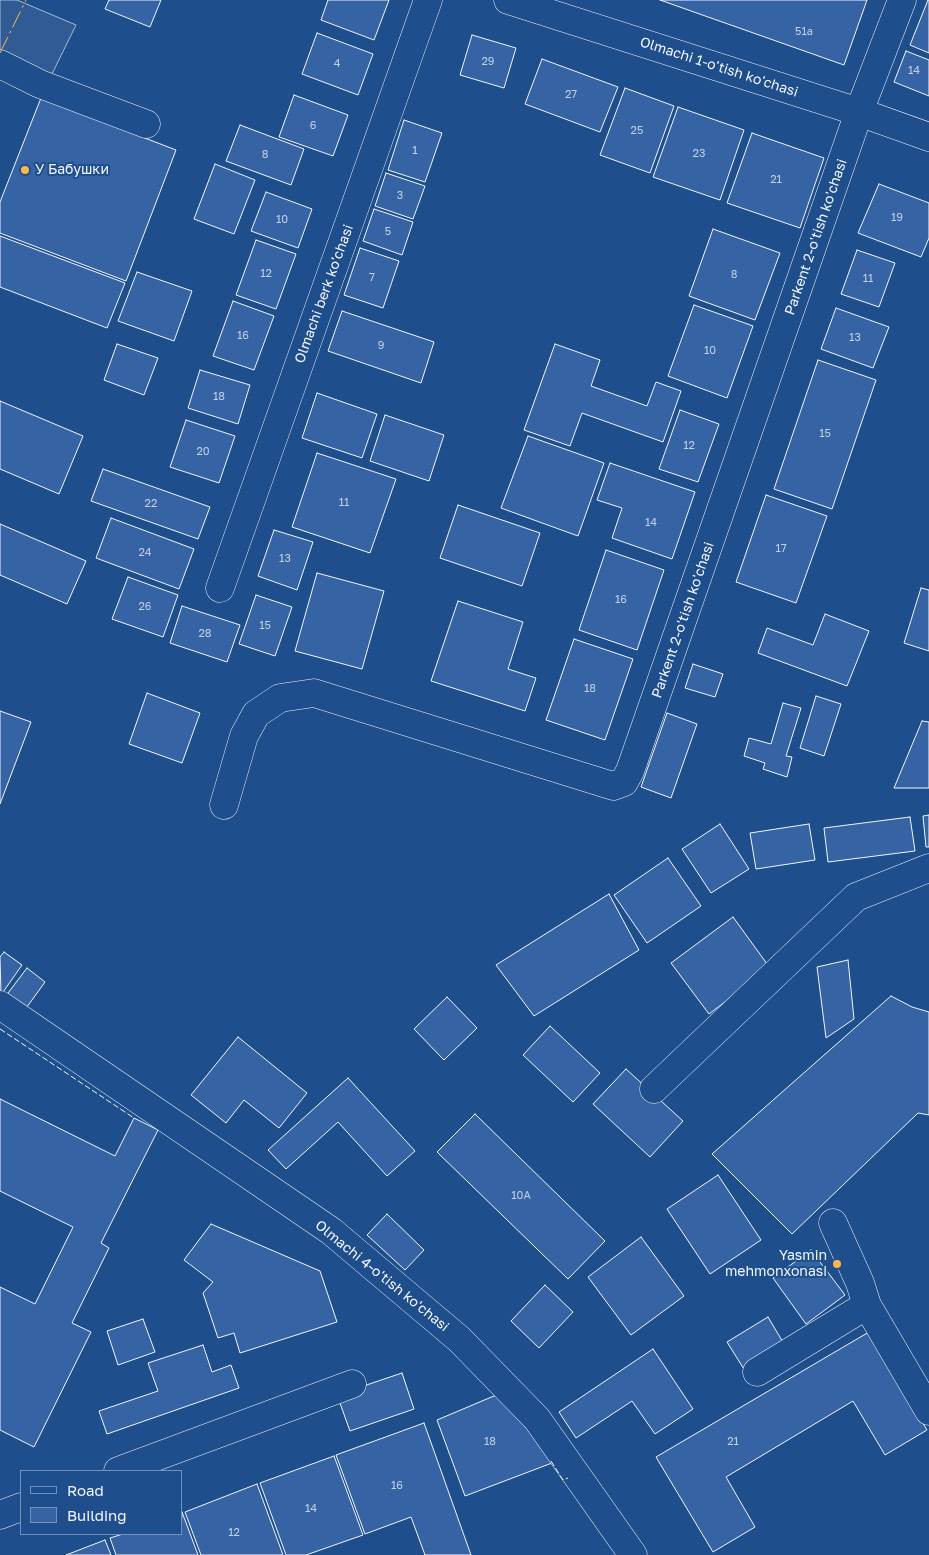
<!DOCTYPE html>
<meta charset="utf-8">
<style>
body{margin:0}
#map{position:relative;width:929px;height:1555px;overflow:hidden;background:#1f4e8c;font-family:"Golos Text",sans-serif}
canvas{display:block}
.legend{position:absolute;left:20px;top:1470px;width:162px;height:65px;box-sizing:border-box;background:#1f4e8c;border:1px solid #7391ba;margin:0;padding:6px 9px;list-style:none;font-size:15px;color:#f2f6ff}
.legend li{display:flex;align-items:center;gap:10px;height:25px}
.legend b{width:25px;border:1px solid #7391ba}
</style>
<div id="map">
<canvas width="929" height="1555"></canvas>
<ul class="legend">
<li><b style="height:6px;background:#1f4e8c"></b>Road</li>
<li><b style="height:14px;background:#3563a3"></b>Building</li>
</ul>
</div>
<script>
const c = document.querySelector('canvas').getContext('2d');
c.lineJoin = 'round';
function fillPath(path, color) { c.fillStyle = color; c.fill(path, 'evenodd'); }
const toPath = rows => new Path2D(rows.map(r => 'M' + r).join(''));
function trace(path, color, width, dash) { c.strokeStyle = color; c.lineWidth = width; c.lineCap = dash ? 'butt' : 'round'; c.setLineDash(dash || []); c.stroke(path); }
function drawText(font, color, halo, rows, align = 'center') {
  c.font = font + ' "Golos Text",sans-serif'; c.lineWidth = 4; c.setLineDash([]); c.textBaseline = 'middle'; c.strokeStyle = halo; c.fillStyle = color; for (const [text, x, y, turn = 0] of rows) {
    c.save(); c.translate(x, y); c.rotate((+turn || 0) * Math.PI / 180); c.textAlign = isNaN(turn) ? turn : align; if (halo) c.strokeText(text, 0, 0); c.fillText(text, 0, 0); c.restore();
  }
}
const built = toPath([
 [0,0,17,0,76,25,50,78,0,56,0,0]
]);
fillPath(built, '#305b95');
trace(built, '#a8bbd7', 1);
const building = toPath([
 [109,0,161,0,150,27,105,9,109,0],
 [328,0,389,0,374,40,321,20,328,0],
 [660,0,867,0,844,65,660,0],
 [928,0,929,0,929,53,910,45,928,0],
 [317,33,373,54,358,95,302,74,317,33],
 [472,35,516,48,504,88,460,75,472,35],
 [906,51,929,60,929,96,894,82,906,51],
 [542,59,618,87,600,132,525,104,542,59],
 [625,88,674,106,650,173,600,155,625,88],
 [294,95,348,115,333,156,279,137,294,95],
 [41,98,176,150,126,281,0,233,0,202,41,98],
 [678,107,744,130,720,200,653,177,678,107],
 [404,120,442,133,425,182,388,170,404,120],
 [240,125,304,149,291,185,226,161,240,125],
 [752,133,824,158,800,228,727,203,752,133],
 [215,164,255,180,234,234,194,219,215,164],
 [386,173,425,186,413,219,375,206,386,173],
 [879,184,929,203,929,238,921,257,858,233,879,184],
 [266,192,312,209,298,248,251,231,266,192],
 [374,209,413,222,402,255,363,241,374,209],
 [713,229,780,253,755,320,689,296,713,229],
 [0,236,125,283,107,328,0,287,0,236],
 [256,240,296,254,276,309,236,295,256,240],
 [360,248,399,261,383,308,344,295,360,248],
 [857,250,895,263,879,307,841,294,857,250],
 [137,272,192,291,174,341,118,321,137,272],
 [233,301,274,316,254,370,213,356,233,301],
 [694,305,753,326,727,398,668,376,694,305],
 [836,308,889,327,873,368,821,349,836,308],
 [342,311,434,342,421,383,328,351,342,311],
 [117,344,158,358,144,395,104,380,117,344],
 [555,344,600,360,591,386,647,406,656,382,681,391,663,442,582,413,570,446,524,430,555,344],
 [818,360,876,380,832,509,774,489,818,360],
 [200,370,250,385,238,424,188,408,200,370],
 [317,393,377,414,362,458,302,438,317,393],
 [0,401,83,436,59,494,0,469,0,401],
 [680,410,719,424,698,482,659,469,680,410],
 [385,415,444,435,429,481,370,461,385,415],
 [186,420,235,436,219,483,170,467,186,420],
 [528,436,604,463,578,536,501,508,528,436],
 [317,453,396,479,370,553,292,527,317,453],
 [610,463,695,492,672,559,612,538,622,508,597,500,610,463],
 [103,469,210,507,198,539,91,501,103,469],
 [766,495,827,516,796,603,736,582,766,495],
 [458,505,540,533,522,586,440,558,458,505],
 [111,518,194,549,179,589,96,558,111,518],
 [0,524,86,561,67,604,0,575,0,524],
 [274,530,313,542,297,590,258,576,274,530],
 [606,550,664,570,637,650,579,630,606,550],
 [317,573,384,591,362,669,295,651,317,573],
 [128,577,178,595,163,637,112,619,128,577],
 [921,588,929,590,929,651,904,643,921,588],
 [256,595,292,607,275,656,239,644,256,595],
 [458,601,523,622,508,669,536,678,525,711,431,681,458,601],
 [182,606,240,625,227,662,170,643,182,606],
 [825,614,869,631,847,686,758,653,767,628,813,645,825,614],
 [574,639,633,659,605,740,546,720,574,639],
 [693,664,723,674,715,697,685,688,693,664],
 [147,693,200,713,182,763,129,744,147,693],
 [816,696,841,704,824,756,800,748,816,696],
 [783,703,801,708,786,756,792,757,787,777,763,769,765,763,744,756,749,738,771,744,783,703],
 [0,711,31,722,0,804,0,711],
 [667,713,697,724,671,798,641,787,667,713],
 [922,721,929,722,929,788,894,788,922,721],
 [929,815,929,847,926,847,923,816,929,815],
 [910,817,915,851,828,862,824,828,910,817],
 [720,824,749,869,711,893,682,849,720,824],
 [809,824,815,860,756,869,750,833,809,824],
 [668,858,701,906,647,943,614,895,668,858],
 [609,894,639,950,534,1016,496,965,609,894],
 [733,917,770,968,709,1014,671,963,733,917],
 [4,952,22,965,1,995,0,957,4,952],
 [848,960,854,1019,826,1038,817,967,848,960],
 [27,968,45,982,24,1011,5,997,27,968],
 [891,996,912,1007,929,1012,929,1115,918,1113,792,1234,712,1154,891,996],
 [447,997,477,1028,444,1060,414,1029,447,997],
 [550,1026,600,1073,573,1102,523,1055,550,1026],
 [238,1037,307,1093,279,1128,244,1100,226,1123,191,1095,238,1037],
 [626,1069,683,1121,650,1157,593,1104,626,1069],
 [348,1078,415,1151,387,1176,338,1122,286,1169,268,1150,348,1078],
 [0,1099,115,1156,134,1118,158,1130,101,1243,109,1248,72,1323,91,1332,34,1447,0,1430,0,1287,35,1304,73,1227,0,1191,0,1099],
 [475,1114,605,1241,568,1279,437,1152,475,1114],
 [718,1175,761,1240,710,1274,667,1209,718,1175],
 [387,1214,424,1250,405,1270,367,1235,387,1214],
 [211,1224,320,1271,337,1322,240,1353,234,1333,218,1338,203,1293,213,1282,184,1260,211,1224],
 [641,1237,684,1296,631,1335,588,1277,641,1237],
 [811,1250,845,1295,806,1324,773,1278,811,1250],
 [545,1285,573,1312,539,1348,511,1321,545,1285],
 [768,1317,787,1349,747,1374,727,1342,768,1317],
 [143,1319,155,1352,118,1365,107,1331,143,1319],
 [869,1332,927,1430,885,1455,853,1401,726,1477,755,1527,713,1552,656,1457,869,1332],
 [203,1345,212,1372,231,1365,239,1388,107,1434,99,1411,158,1391,148,1363,203,1345],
 [653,1349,693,1409,655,1434,632,1401,576,1438,559,1412,653,1349],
 [402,1373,414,1409,350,1431,337,1395,402,1373],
 [501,1393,552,1463,465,1496,437,1420,501,1393],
 [424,1423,471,1555,425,1555,411,1517,365,1534,336,1455,424,1423],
 [334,1456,363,1535,306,1555,286,1555,260,1483,334,1456],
 [257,1484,283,1555,201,1555,185,1512,257,1484],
 [182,1512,198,1555,116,1555,110,1538,123,1534,181,1534,182,1512],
 [105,1540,111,1555,66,1555,105,1540]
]);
fillPath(building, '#3563a3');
trace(building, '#f2f6ff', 1);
const minor = toPath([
 [508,0,859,112,929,137],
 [0,64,40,84,146,124],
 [220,588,428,0],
 [224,805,244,736,256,714,280,698,314,693,613,786,624,782,630,771,859,112,902,0],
 [0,1005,331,1231,459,1339,537,1419,633,1555],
 [654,1089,856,897,929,868],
 [833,1223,860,1283,867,1305],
 [757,1372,867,1305,929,1411],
 [118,1471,352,1384],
 [0,1515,21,1507]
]);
trace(minor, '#f2f6ff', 29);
trace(minor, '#1f4e8c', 28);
trace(toPath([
 [0,1029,134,1118],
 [551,1461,563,1480,568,1478]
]), '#f2f6ff', 1, [6, 2.5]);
trace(toPath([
 [0,53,26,0]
]), '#ffb74d', 1, [18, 4, 2.5, 4]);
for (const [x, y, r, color] of [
 [25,170,5,"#ffb74d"],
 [837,1264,5,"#ffb74d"]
]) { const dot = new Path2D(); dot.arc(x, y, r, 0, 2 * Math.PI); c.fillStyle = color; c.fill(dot); trace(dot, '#1f4e8c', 2); }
drawText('11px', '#c3d1e8', null, [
 ["51a",804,32],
 ["29",488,62],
 ["4",337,64],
 ["14",914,71],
 ["27",571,95],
 ["6",313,126],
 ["25",637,131],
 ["1",415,151],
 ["23",699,154],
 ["8",265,155],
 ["21",776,180],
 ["3",400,196],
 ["19",897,218],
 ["10",282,220],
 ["5",388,232],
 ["12",266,274],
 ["8",734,275],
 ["7",372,278],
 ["11",868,279],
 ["16",243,336],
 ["13",855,338],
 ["9",381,346],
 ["10",710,351],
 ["18",219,397],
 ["15",825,434],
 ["12",689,446],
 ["20",203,452],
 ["11",344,503],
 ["22",151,504],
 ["14",651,523],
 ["17",781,549],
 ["24",145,553],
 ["13",285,559],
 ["16",621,600],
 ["26",145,607],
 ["15",265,626],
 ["28",205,634],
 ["18",590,689],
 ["10А",521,1196],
 ["18",490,1442],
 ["21",733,1442],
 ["16",397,1486],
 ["14",311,1509],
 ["12",234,1533]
]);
drawText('14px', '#f2f6ff', '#1f4e8c', [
 ["Olmachi 1-o'tish ko'chasi",719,67,18],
 ["Parkent 2-o'tish ko'chasi",816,237,-71],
 ["Olmachi berk ko'chasi",324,294,-70],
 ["Parkent 2-o'tish ko'chasi",683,620,-71],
 ["Olmachi 4-o'tish ko'chasi",382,1276,39]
]);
drawText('14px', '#f2f6ff', '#1f4e8c', [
 ["У Бабушки",35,170],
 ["Yasmin",827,1256,"right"],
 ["mehmonxonasi",827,1272,"right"]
], 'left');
</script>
